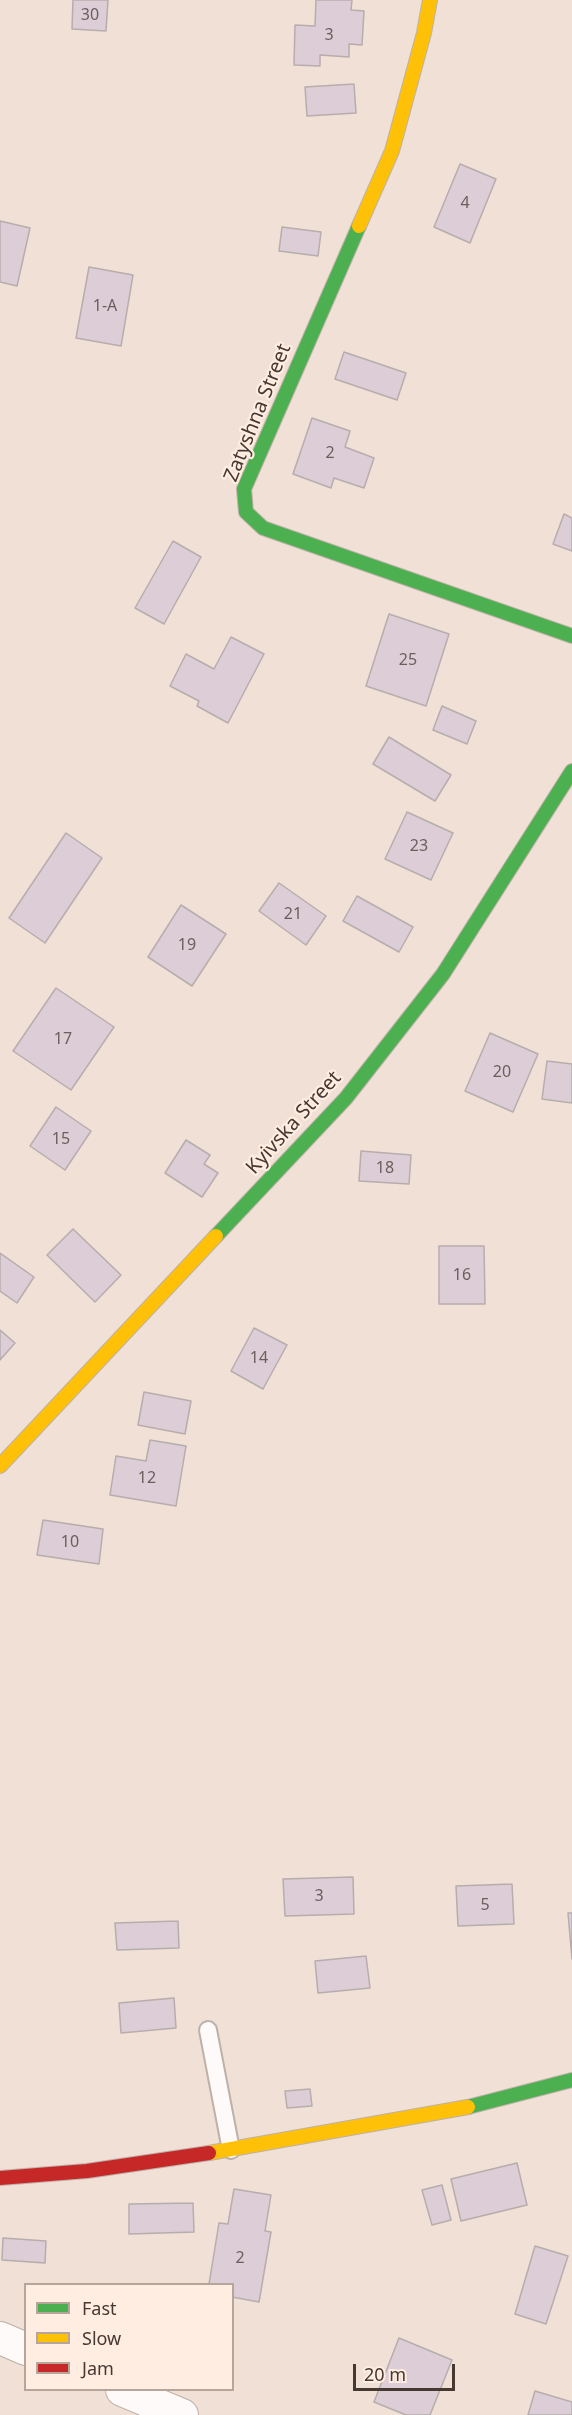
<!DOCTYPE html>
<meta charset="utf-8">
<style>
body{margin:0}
#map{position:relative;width:572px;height:2415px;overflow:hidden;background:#f0e0d5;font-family:"Noto Sans",sans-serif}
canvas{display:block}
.legend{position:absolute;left:24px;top:2283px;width:210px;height:108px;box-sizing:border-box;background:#ffede1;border:2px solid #b5a59b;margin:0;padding:8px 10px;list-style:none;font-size:18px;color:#453932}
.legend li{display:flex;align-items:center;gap:12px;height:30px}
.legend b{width:30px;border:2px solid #b5a59b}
.scale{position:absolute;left:353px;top:2364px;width:102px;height:27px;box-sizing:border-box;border:3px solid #453932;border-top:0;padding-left:8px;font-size:18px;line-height:21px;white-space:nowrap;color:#453932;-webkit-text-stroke:4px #ffede1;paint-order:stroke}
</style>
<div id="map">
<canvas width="572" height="2415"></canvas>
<ul class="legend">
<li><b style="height:8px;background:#4caf50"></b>Fast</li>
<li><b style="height:8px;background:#ffc107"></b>Slow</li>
<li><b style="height:8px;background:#c62828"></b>Jam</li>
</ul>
<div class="scale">20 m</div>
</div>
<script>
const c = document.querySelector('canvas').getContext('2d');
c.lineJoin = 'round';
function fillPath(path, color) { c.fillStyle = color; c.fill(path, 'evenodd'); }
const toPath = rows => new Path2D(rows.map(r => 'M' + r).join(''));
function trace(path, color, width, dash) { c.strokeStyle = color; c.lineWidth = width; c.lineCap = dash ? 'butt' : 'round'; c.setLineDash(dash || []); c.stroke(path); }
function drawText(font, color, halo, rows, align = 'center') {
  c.font = font + ' "Noto Sans",sans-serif'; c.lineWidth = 4.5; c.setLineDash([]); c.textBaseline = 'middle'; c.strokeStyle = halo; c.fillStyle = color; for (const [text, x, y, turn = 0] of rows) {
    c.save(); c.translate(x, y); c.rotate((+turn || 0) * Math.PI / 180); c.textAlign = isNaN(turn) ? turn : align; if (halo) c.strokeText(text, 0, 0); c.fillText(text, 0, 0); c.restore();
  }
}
const building = toPath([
 [73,0,108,0,106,31,72,29,73,0],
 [316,0,352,0,351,10,364,11,362,45,349,44,349,57,320,55,320,66,294,65,295,25,315,26,316,0],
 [354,84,356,113,307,116,305,87,354,84],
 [460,164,496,179,470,243,434,227,460,164],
 [0,221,30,228,17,286,0,282,0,221],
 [282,227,321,232,318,256,279,251,282,227],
 [89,267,133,275,121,346,76,338,89,267],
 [344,352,406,373,397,400,335,379,344,352],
 [312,418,350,431,345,447,374,458,364,488,334,478,331,488,293,474,312,418],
 [564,514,572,518,572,551,553,544,564,514],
 [173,541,201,557,164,624,135,608,173,541],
 [389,614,449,634,426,706,366,686,389,614],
 [231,637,264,654,228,723,197,706,199,701,170,686,186,654,214,669,231,637],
 [442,706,476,721,467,744,433,730,442,706],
 [389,737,451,775,435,801,373,764,389,737],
 [407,812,453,833,431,880,385,859,407,812],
 [66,833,102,858,45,943,9,918,66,833],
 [279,883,326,916,306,945,259,911,279,883],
 [357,896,413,927,399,952,343,921,357,896],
 [181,905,226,934,192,986,148,957,181,905],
 [56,988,114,1027,71,1090,13,1051,56,988],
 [490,1033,538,1054,513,1112,465,1091,490,1033],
 [547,1061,572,1064,572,1103,542,1099,547,1061],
 [56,1107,91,1131,65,1170,30,1146,56,1107],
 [186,1140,210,1155,204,1164,218,1173,202,1197,165,1173,186,1140],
 [361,1151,411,1155,409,1184,359,1181,361,1151],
 [73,1229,121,1275,95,1302,47,1255,73,1229],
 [439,1246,484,1246,485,1304,439,1304,439,1246],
 [0,1253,34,1277,17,1303,0,1291,0,1253],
 [254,1328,287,1345,263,1389,231,1371,254,1328],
 [0,1330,15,1343,0,1360,0,1330],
 [144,1392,191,1401,185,1434,138,1425,144,1392],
 [150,1440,186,1446,176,1506,110,1495,116,1456,146,1461,150,1440],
 [43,1520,103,1529,99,1564,37,1555,43,1520],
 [353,1877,354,1914,285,1916,283,1879,353,1877],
 [512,1884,514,1924,458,1926,456,1886,512,1884],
 [568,1913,572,1913,572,1959,568,1913],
 [178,1921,179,1948,117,1950,115,1923,178,1921],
 [366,1956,370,1988,318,1993,315,1961,366,1956],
 [174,1998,176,2028,121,2033,119,2003,174,1998],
 [310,2089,312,2106,287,2108,285,2091,310,2089],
 [517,2163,527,2205,461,2221,451,2179,517,2163],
 [442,2185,451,2220,432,2225,422,2190,442,2185],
 [234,2189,271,2195,265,2231,271,2232,259,2302,232,2297,232,2284,209,2284,219,2223,228,2224,234,2189],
 [193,2203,194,2232,129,2234,129,2204,193,2203],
 [3,2238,46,2241,45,2263,2,2260,3,2238],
 [535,2246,568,2256,546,2324,515,2314,535,2246],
 [399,2338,452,2360,430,2415,406,2415,374,2402,399,2338],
 [535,2391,572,2402,572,2415,528,2415,535,2391]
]);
fillPath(building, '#dccdd7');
trace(building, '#b7adad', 1.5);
const lane = toPath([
 [208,2030,231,2150]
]);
const street = toPath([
 [0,2338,26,2349],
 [122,2390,182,2415]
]);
const fast = toPath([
 [359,226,244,489,246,512,263,528,572,636],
 [216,1236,346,1098,443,974,572,771],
 [468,2107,572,2080]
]);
const slow = toPath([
 [359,226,392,151,424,33,430,0],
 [0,1466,216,1236],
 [209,2153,468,2107]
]);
const jam = toPath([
 [0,2178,87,2171,209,2153]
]);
trace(lane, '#bdb1a9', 20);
trace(street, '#bdb1a9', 34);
trace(fast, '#bdb1a9', 16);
trace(slow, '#bdb1a9', 16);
trace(jam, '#bdb1a9', 16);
trace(lane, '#fdfaf9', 16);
trace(street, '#fdfaf9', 32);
trace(fast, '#4caf50', 14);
trace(slow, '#ffc107', 14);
trace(jam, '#c62828', 14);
drawText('16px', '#6b5e5b', null, [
 ["30",90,15],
 ["3",329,35],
 ["4",465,203],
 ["1-А",105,306],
 ["2",330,453],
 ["25",408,660],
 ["23",419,846],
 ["21",293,914],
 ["19",187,945],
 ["17",63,1039],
 ["20",502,1072],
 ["15",61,1139],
 ["18",385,1168],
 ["16",462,1275],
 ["14",259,1358],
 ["12",147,1478],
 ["10",70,1542],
 ["3",319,1896],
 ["5",485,1905],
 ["2",240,2258]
]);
drawText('20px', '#453932', '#ffede1', [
 ["Zatyshna Street",258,413,-68],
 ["Kyivska Street",294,1123,-48]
]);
</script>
